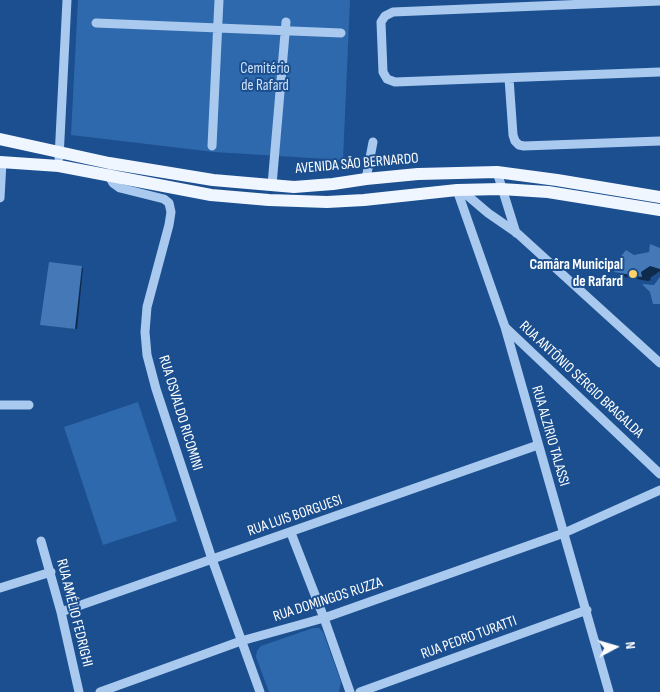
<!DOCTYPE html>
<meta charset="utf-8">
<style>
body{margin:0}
#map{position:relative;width:660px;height:692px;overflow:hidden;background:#1b4f8f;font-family:"Sofia Sans Condensed",sans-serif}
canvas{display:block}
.north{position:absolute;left:590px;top:622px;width:50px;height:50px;-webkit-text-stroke:4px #1b4f8f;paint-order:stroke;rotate:84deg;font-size:14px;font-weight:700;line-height:20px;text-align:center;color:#fff}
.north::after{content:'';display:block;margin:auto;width:18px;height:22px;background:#fff;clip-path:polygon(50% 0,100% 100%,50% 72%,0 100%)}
</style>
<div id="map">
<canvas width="660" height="692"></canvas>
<div class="north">N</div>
</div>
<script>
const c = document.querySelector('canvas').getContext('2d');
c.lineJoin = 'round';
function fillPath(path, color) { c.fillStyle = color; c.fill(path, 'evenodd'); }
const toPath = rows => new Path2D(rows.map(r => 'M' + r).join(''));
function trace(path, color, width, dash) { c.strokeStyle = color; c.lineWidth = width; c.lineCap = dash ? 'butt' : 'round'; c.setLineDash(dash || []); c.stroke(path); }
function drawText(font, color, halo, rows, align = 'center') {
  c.font = font + ' "Sofia Sans Condensed",sans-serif'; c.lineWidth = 4; c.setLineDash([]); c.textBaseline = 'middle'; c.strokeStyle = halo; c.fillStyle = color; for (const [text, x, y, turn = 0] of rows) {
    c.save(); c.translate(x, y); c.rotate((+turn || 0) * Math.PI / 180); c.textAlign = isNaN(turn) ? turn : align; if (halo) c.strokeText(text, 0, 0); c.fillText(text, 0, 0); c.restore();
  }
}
fillPath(toPath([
 [78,0,350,0,343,160,214,152,71,135],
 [138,402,177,521,103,545,64,427],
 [313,628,319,628,323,632,341,682,339,692,269,692,256,657,257,651,261,646]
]), '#2e69ad');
fillPath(toPath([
 [660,249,660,271,650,278,651,280,648,281,625,277,615,271,635,256],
 [81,267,83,268,77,329,43,325]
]), '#0007');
fillPath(toPath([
 [650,244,660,248,660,269,650,266,641,272,642,277,614,272,618,260,626,250,634,255,649,252],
 [49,262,82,266,75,329,40,325],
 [660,277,660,304,653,304,650,292,642,284,654,285]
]), '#4478b7');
trace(toPath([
 [660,1,393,12,385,16,381,22,383,72,387,79,395,82,660,72],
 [96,23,341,33],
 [509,78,513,135,515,141,519,145,524,146,660,141],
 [212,146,219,0],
 [59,158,67,0],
 [497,172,516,233],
 [109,176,113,183,120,188,164,199,169,203,171,212,169,225,147,307,145,332,147,355,156,389,212,559,260,692],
 [366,179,373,142],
 [272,185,286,22],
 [457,190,505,327,609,692],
 [461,190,488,213,517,233,660,363],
 [0,198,2,162],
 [506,328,660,474],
 [0,405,29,405],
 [291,533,324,618,350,692],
 [41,541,61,612,79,692],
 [0,588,51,572],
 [61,612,538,445],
 [100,692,241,641,324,618,564,533,660,490],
 [360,692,587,610]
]), '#a9c9ee', 9);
trace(toPath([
 [0,139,109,163,213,180,294,187,333,184,366,179,418,174,497,172,557,180,660,197],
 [0,162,59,166,211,195,269,200,327,202,364,200,457,190,501,189,548,192,660,210]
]), '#f0f6ff', 12);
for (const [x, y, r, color] of [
 [633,274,5,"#ffd166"]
]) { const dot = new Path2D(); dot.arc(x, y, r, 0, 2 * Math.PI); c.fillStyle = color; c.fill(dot); trace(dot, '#1b4f8f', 2); }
drawText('15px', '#cfe3fa', '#1b4f8f', [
 ["Cemitério",265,69],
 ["de Rafard",265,86]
]);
drawText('15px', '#fff', '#1b4f8f', [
 ["AVENIDA SÃO BERNARDO",357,164,-5],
 ["RUA ANTÔNIO SÉRGIO BRAGALDA",581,380,43],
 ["RUA OSVALDO RICOMINI",180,413,73],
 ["RUA ALZIRIO TALASSI",550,436,74],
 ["RUA LUIS BORGUESI",295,516,-19],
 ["RUA DOMINGOS RUZZA",328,600,-18],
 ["RUA AMÉLIO FEDRIGHI",74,613,76],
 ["RUA PEDRO TURATTI",469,638,-20]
]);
drawText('bold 15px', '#fff', '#1b4f8f', [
 ["Camâra Municipal",623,265],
 ["de Rafard",623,282]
], 'right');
</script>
